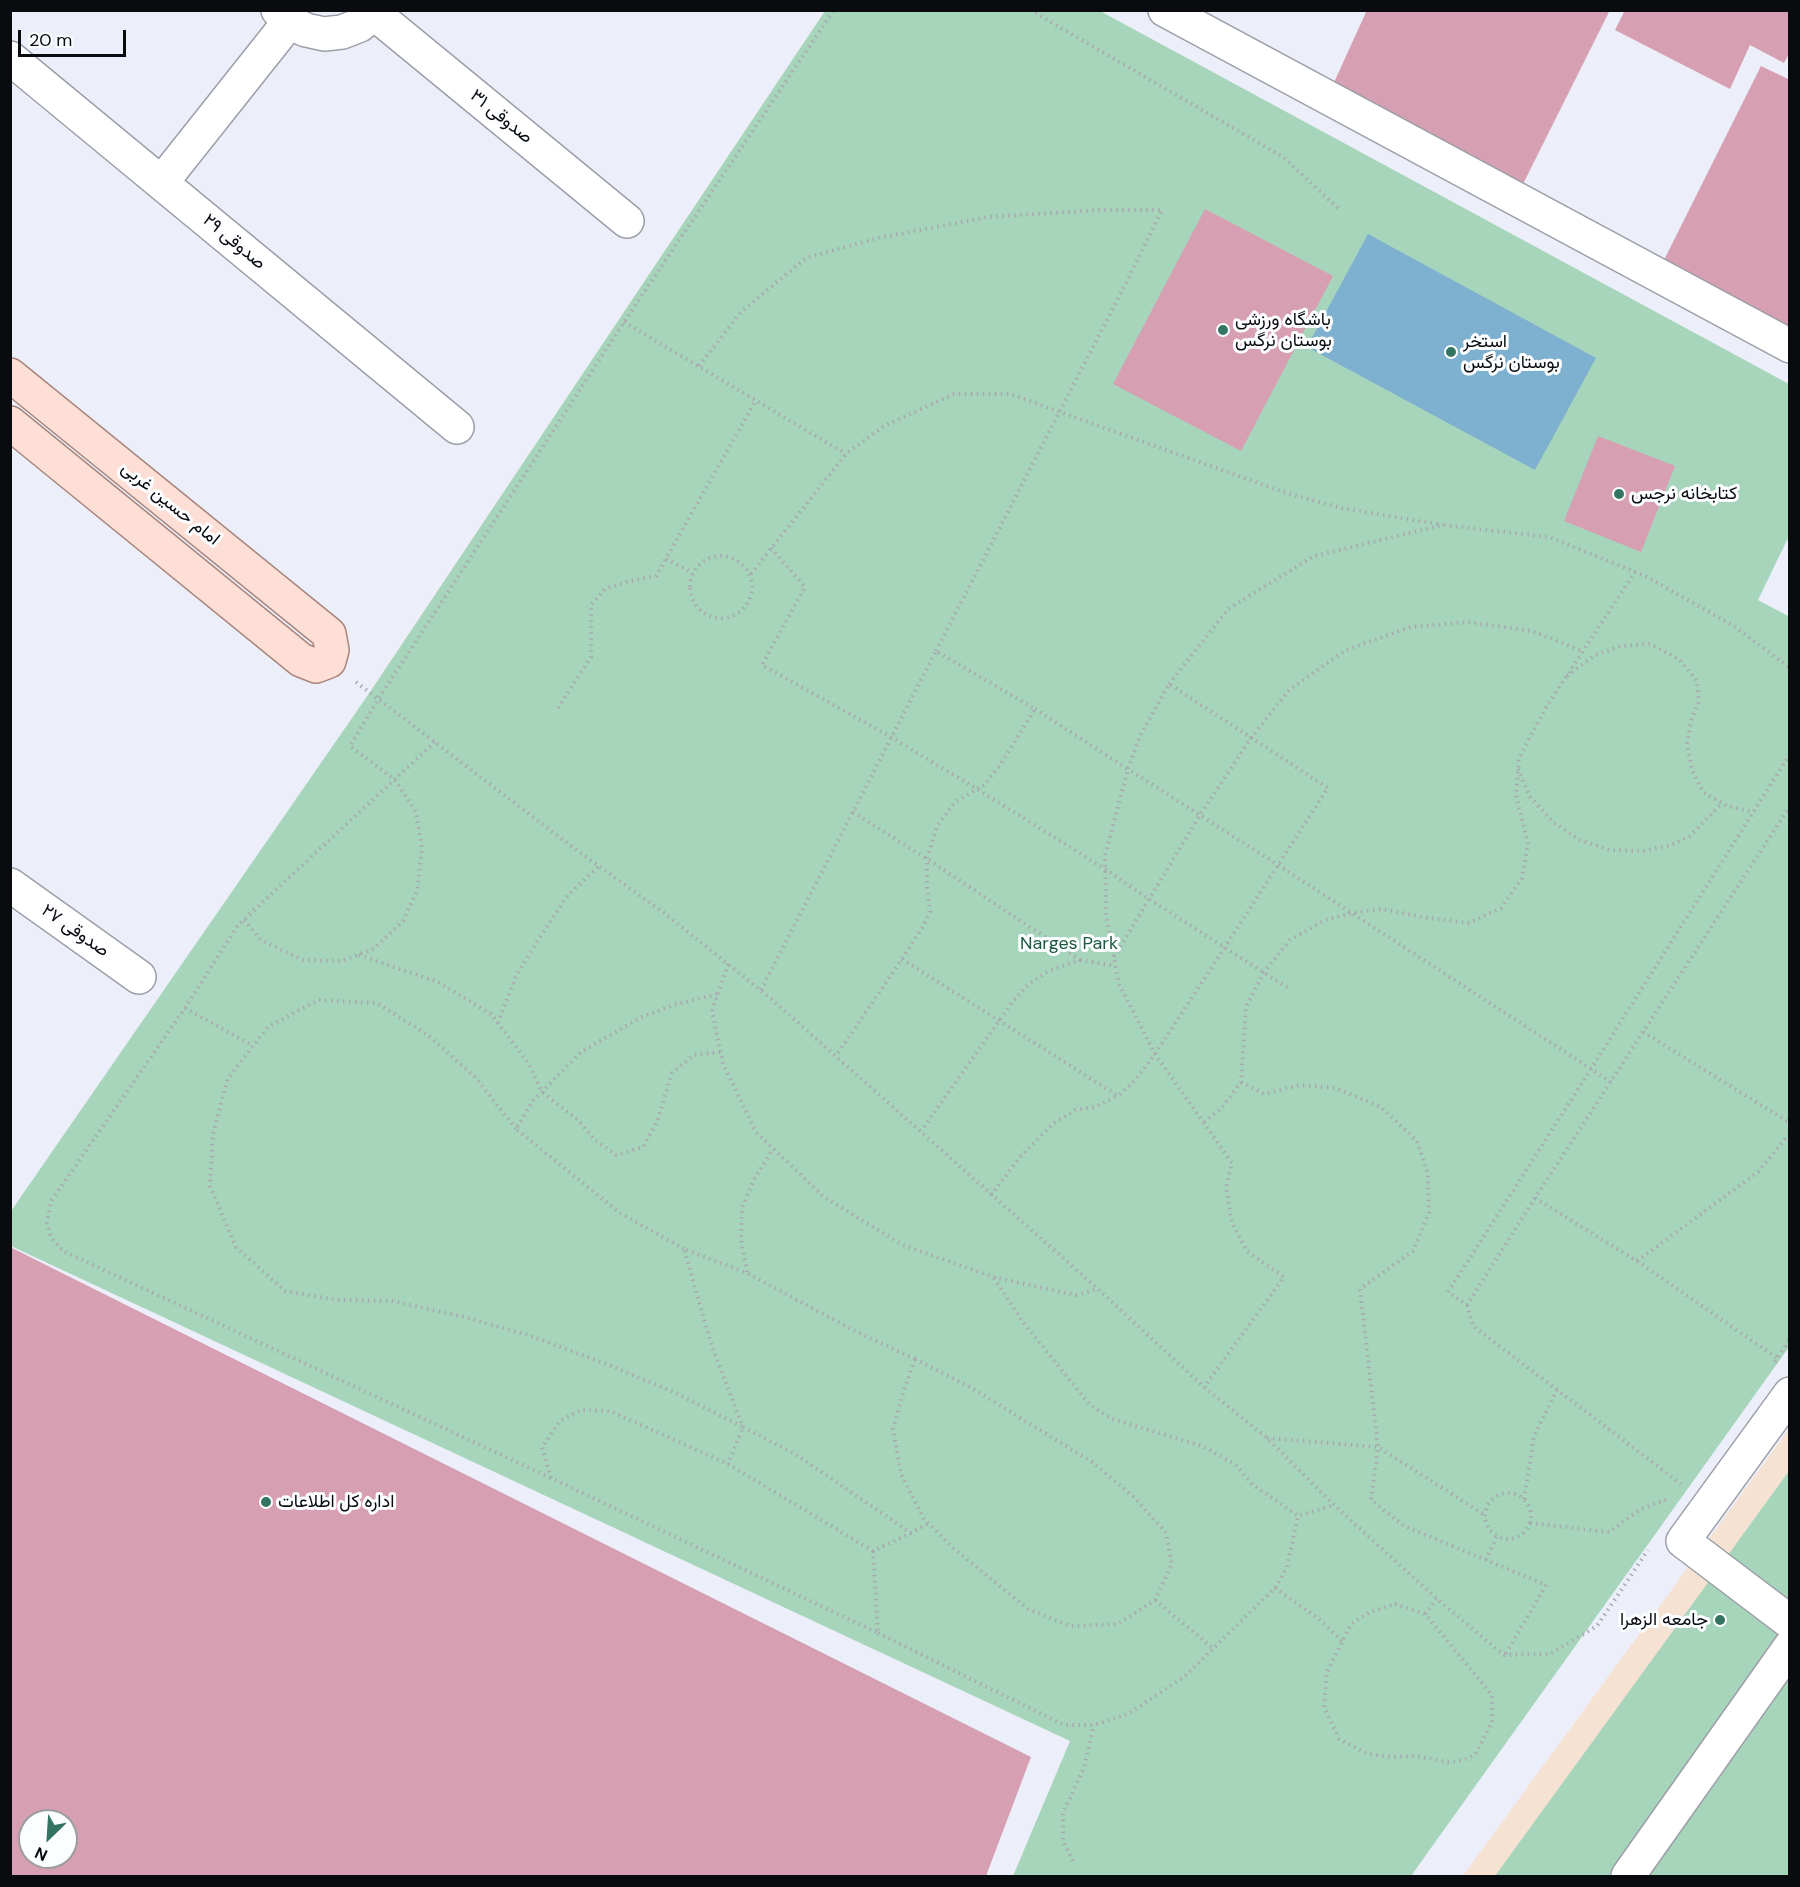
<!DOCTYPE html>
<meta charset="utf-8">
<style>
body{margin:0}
#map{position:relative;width:1800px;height:1887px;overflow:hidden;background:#eceff9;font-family:"DM Sans",sans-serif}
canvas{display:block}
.frame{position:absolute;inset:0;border:12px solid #0a0b0f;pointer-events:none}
.north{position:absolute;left:18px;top:1809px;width:60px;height:60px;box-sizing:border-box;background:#fcfdff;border:2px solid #9b9c9f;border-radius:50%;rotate:205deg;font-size:16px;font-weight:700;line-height:24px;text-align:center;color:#0a0b0f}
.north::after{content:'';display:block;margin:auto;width:21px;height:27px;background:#347462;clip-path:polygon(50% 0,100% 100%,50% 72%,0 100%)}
.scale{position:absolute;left:18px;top:30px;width:108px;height:27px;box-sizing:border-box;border:3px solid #0a0b0f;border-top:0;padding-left:8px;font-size:18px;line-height:21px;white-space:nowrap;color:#0a0b0f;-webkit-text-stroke:4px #fcfdff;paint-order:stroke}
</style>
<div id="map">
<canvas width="1800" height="1887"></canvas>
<div class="frame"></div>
<div class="north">N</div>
<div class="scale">20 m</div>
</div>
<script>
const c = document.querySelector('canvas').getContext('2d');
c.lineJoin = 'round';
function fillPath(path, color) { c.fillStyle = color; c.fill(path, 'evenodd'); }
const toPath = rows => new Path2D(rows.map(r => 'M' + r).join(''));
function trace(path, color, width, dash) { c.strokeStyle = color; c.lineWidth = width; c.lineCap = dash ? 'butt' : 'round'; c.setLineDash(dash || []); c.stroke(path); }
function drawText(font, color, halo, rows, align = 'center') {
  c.font = font + ' "DM Sans",Vazirmatn,sans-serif'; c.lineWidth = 6; c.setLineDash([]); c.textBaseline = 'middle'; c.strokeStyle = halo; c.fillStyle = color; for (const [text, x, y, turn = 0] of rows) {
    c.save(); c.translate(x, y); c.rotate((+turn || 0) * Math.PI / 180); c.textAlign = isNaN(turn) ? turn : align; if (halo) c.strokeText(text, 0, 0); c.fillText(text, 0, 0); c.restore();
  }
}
fillPath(toPath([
 [1789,1429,1789,1876,1463,1876,1510,1811]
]), '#f5e2d2');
fillPath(toPath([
 [825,11,1100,11,1789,384,1789,536,1758,600,1790,617,1789,1347,1411,1876,1013,1876,1070,1741,11,1246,11,1211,370,692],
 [1789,1471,1789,1876,1495,1876]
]), '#a7d5bb');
fillPath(toPath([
 [1368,234,1596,358,1535,470,1307,347]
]), '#7eb1d0');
fillPath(toPath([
 [1367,10,1610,10,1518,194,1331,89],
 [1625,10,1790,10,1790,52,1784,63,1750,45,1730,89,1615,30],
 [1761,66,1790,80,1790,337,1658,272],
 [1205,209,1333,276,1241,451,1113,384],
 [1598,436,1675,466,1641,552,1564,521],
 [10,1247,1031,1757,986,1876,10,1876],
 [30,1821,66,1821,66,1857,30,1857]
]), '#d79fb2');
const minor = toPath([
 [278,10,289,22,306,30,324,34,342,32,360,25,377,10],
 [1165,10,1790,346],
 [375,14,627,221],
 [10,58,457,427],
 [162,182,289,22],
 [10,885,139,977],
 [1790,1394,1683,1541,1790,1622],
 [1628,1876,1790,1647]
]);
const major = toPath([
 [10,375,329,634,332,650,329,661,316,666,301,660,10,423]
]);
trace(minor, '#9c9ea8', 36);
trace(major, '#a8867e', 36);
trace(toPath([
 [1030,10,1283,157,1338,208],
 [624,322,846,454],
 [699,366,741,312,806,258,878,238,989,217,1099,210,1162,210,1126,283,936,651],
 [771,548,805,587,762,665,891,737,977,789,1105,869,1149,899,1288,988],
 '690 587a31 31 0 1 1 62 0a31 31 0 1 1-62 0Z',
 [666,559,693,573],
 [751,574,846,454,884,426,954,394,1010,394,1286,493,1342,508,1443,525],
 [1567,676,1595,655,1621,646,1650,644,1679,659,1697,681,1699,701,1691,721,1687,744,1692,770,1703,792,1727,806,1753,812],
 [356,682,567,843,664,913,769,997,1098,1289,1204,1387,1267,1438,1334,1505,1437,1599,1504,1655,1550,1654,1597,1626,1648,1550],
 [1169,684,1228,609,1314,556,1443,525,1549,537,1645,576,1734,626,1790,668],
 [558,708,591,657,591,605,605,589,626,582,656,576,756,400],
 [1035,709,1128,769,1105,855,1106,916,1119,984,1155,1054,1232,1163,1226,1187,1232,1223,1247,1251,1284,1277,1204,1387],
 [435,742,238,925,185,1008,51,1201,47,1223,51,1237,63,1251,551,1478],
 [1790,754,1591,1069,1448,1292,1467,1305,1535,1198,1790,806],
 [1518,769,1530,797,1553,822,1580,840,1610,850,1644,851,1671,845,1690,836,1722,803],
 [853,812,927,859,1080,960,1048,971,1028,985,1014,1000,921,1131],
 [244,920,261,940,303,960,342,961,375,948,403,921,417,891,422,848,416,812,395,780,350,746,379,698,624,322,834,10],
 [359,955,438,982,491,1014,529,1064,542,1092,578,1120,595,1140,616,1155,643,1147,657,1122,672,1073,694,1055,721,1052],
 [1114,957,1200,815,1251,738,1289,690,1346,650,1411,627,1468,622,1532,631,1582,651],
 [902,959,1118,1096,1135,1080,1155,1054,1225,947,1278,865,1328,788,1169,684,1140,736,1128,769,1278,865,1611,1082],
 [1080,960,1115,966],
 [728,964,712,1011,723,1064,756,1132,824,1197,903,1245,993,1277,1076,1295,1098,1289],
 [761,990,936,651,1035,709,1000,765,984,785,955,802,937,826,927,859,927,888,930,912,922,928,902,959,836,1056],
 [185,1008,253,1046],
 [498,1023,516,976,538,940,568,895,599,866],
 [1643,1032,1790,1123],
 [1241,1082,1264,1094,1300,1085,1335,1088,1381,1107,1417,1141,1428,1174,1429,1213,1413,1251,1360,1289,1378,1447,1371,1500,1404,1526,1546,1585,1505,1655],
 [1204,1122,1221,1109,1241,1082,1246,1007,1264,972,1290,940,1325,920,1353,913,1382,909,1422,917,1469,923,1501,908,1522,878,1528,844,1516,795,1519,758,1545,709,1635,572],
 [516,1129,475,1077,429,1036,377,1003,318,1000,268,1027,228,1078,213,1134,210,1186,236,1247,285,1291,337,1300,393,1301,464,1317,528,1335,609,1365,676,1393,743,1427,728,1464],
 [991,1195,1020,1157,1054,1123,1075,1110,1095,1107,1117,1096],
 [1535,1198,1637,1261,1777,1358],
 [684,1249,620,1213,516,1129,532,1102,581,1052,640,1018,673,1005,718,994],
 [1637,1261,1758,1172,1790,1133],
 [747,1272,741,1240,742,1207,755,1178,773,1149],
 [994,1278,1022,1321,1090,1405,1112,1419,1202,1446,1235,1464,1252,1484,1298,1516,1334,1505],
 [1467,1305,1473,1326,1681,1484],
 [915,1359,970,1387,1092,1462,1135,1498,1166,1533,1172,1564,1155,1600,1118,1624,1070,1626,1028,1609,952,1547,924,1519,901,1474,893,1429,904,1390,915,1359],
 [915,1359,853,1330,747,1273,684,1249,712,1347,743,1427,795,1454,911,1533,929,1523],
 [1775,1362,1790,1339],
 [1267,1438,1378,1447,1485,1515],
 '1485 1516a23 23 0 1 1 46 0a23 23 0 1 1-46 0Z',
 [1524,1499,1534,1436,1557,1390],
 [1530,1523,1609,1532,1641,1509,1670,1498],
 [873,1551,878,1633,551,1478,542,1447,560,1421,581,1410,610,1411,728,1464,873,1551,911,1533],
 [1486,1560,1497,1536],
 [1275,1588,1319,1619,1342,1641],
 [1155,1600,1214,1649],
 [1395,1604,1425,1614,1492,1695,1492,1722,1475,1755,1464,1760,1448,1762,1416,1756,1392,1757,1368,1754,1339,1739,1324,1707,1327,1672,1351,1624,1370,1612,1395,1604],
 [1425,1614,1437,1599],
 [878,1633,1064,1725,1094,1725,1128,1714,1185,1676,1275,1588,1287,1567,1298,1516],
 [1073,1861,1063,1841,1063,1813,1084,1768,1094,1725]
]), '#a7a9b1', 4, [1.5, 4.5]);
trace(minor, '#fff', 33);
trace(major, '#fedfd5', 33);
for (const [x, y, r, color] of [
 [1223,330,6,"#347462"],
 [1451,352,6,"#347462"],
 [1619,494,6,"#347462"],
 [266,1502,6,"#347462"],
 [1720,1620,6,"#347462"]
]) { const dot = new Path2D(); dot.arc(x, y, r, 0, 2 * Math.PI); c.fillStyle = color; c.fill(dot); trace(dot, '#fcfdff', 2); }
drawText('18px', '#0a0b0f', '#fcfdff', [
 ["صدوقی ۳۱",501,117,39],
 ["صدوقی ۲۹",234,242,40],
 ["امام حسین غربی",170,504,39],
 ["صدوقی ۲۷",75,931,35]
]);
drawText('18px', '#0a0b0f', '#fcfdff', [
 ["باشگاه ورزشی",1235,320],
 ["بوستان نرگس",1235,341],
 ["استخر",1463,342],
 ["بوستان نرگس",1463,363],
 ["کتابخانه نرجس",1631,494],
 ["اداره کل اطلاعات",278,1502],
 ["جامعه الزهرا",1708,1620,"right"]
], 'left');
drawText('18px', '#1b5a3e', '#fcfdff', [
 ["Narges Park",1069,944]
]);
</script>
